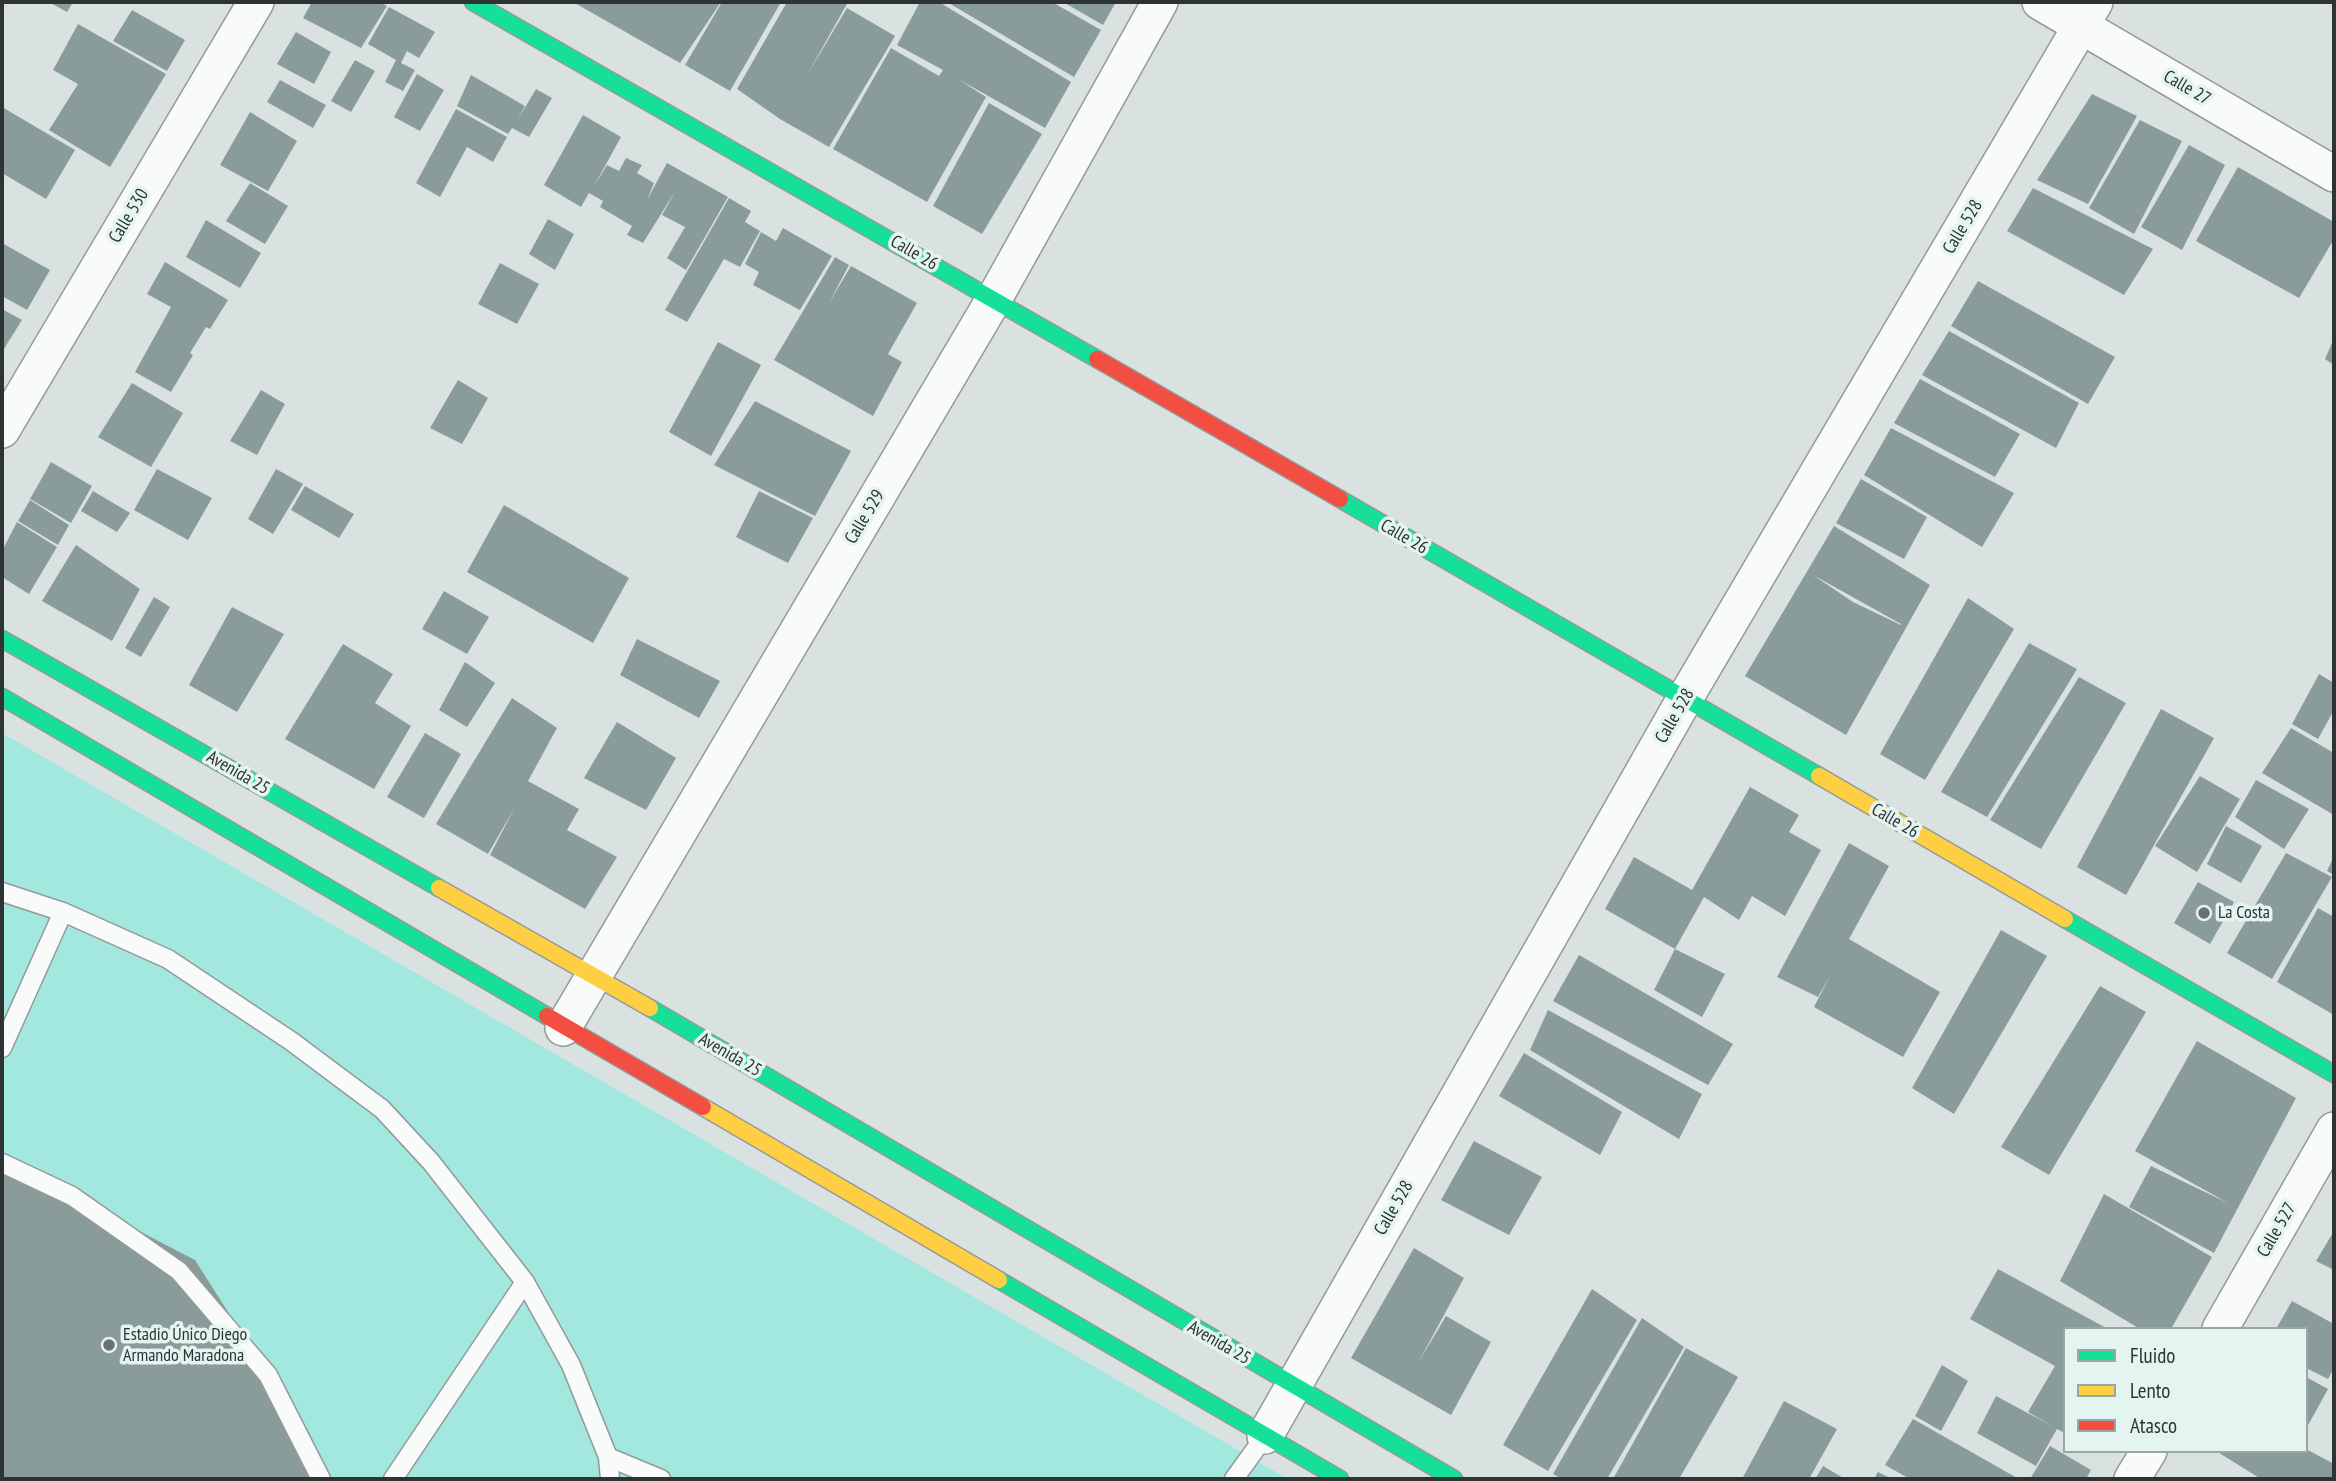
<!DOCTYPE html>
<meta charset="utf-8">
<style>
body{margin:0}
#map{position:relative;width:2336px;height:1481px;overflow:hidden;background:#dae2e1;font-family:"PT Sans Narrow",sans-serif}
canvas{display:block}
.frame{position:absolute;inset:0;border:4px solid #2e3433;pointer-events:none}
.legend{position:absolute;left:2063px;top:1327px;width:245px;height:126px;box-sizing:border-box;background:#e4f4f1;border:2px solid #9ba7a5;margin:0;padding:9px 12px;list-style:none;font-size:21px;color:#2e3433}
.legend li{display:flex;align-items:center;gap:14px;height:35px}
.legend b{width:35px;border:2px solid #9ba7a5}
</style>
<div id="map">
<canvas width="2336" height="1481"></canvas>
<div class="frame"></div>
<ul class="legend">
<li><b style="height:9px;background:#16e098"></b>Fluido</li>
<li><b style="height:9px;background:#ffcf43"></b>Lento</li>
<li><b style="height:9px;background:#f24e42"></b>Atasco</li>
</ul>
</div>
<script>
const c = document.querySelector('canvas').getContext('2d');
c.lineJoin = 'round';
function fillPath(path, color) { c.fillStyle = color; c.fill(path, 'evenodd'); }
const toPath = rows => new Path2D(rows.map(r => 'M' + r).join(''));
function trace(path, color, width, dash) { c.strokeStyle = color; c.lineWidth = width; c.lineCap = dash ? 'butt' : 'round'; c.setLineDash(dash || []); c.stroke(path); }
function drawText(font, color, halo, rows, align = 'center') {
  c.font = font + ' "PT Sans Narrow",sans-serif'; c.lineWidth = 7; c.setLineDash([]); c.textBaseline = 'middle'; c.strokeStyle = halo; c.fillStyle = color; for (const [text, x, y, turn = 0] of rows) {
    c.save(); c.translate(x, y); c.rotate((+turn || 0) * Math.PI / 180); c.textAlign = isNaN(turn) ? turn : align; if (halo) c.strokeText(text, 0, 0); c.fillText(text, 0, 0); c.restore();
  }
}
fillPath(toPath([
 [2,733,1288,1479,2,1479]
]), '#a2e8df');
fillPath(toPath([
 [49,2,73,2,67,12],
 [312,2,380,2,387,6,361,48,303,18],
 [573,2,721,2,680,63],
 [722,2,781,2,730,91,685,65],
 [787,2,848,2,806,77,847,8,895,36,829,147,780,119,737,89],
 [920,2,939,2,1071,82,1045,128,958,79,986,97,927,202,833,149,891,48,939,76,943,70,897,45],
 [947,2,1052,2,1101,30,1074,77],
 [1063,2,1116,2,1103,25],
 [389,7,435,32,419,58,407,51,401,63,415,70,403,91,385,82,396,60,368,44],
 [132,10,185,40,167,71,113,41],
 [78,24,166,74,110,167,49,130,78,84,53,70],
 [296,32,331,52,314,84,277,64],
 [355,60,375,71,351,112,331,101],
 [417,74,444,90,420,131,394,117],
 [471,75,525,106,517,121,536,89,552,98,529,137,512,128,508,134,457,106],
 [280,80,326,105,313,128,267,102],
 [2092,94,2137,116,2088,204,2037,180],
 [989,103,1042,134,982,234,933,206],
 [2,107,75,150,46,199,2,173],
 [456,109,507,137,493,162,467,147,440,197,416,183],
 [250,112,297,141,268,191,220,165],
 [583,115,621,137,594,186,607,165,619,171,626,158,642,165,637,173,654,183,647,200,667,163,728,197,686,270,667,258,685,227,662,215,676,190,643,243,627,235,632,226,600,207,603,201,589,193,581,207,544,185],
 [2140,120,2182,141,2134,234,2089,208],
 [2189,145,2225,165,2182,250,2141,227],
 [2238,167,2334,222,2334,239,2299,298,2196,241],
 [250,183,288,206,265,244,226,221],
 [2033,188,2153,249,2124,295,2007,231],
 [729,198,751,211,745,222,760,231,740,267,724,259,687,322,665,310],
 [548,219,574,234,555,270,529,254],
 [206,220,261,253,240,288,186,257],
 [783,228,832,256,800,310,753,285,759,272,745,264,761,232,776,241],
 [2,243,50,270,27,310,2,296],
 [835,257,849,265,829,303,851,266,917,303,888,354,902,362,873,416,774,360],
 [165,262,228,300,210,329,206,327,190,353,193,355,171,392,135,372,171,307,147,294],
 [500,263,539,284,517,324,478,304],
 [1978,281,2115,357,2088,404,1951,326],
 [2,309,22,320,2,352],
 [1949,331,2079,403,2056,448,1922,375],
 [2334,338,2334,365,2325,359],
 [718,342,761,365,711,456,669,432],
 [1920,379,2020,434,1995,477,1894,423],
 [458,380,488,398,462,444,430,428],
 [132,383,183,413,151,467,98,437],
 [261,390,285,404,257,455,230,441],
 [755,401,851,451,815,516,714,465],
 [1891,428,2014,493,1982,547,1864,475],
 [51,462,92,486,71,523,30,499],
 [157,469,212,498,188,540,134,510],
 [276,469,303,484,273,534,248,519],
 [1861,479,1927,517,1904,559,1836,523],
 [305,486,354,514,339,538,291,510],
 [93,491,130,513,117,532,81,511],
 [759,491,813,518,788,563,736,537],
 [30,500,69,525,58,545,18,521],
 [504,505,629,578,593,643,467,572],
 [17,522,57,547,29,594,2,577,2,551],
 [1834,526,1930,585,1846,735,1745,676],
 [1813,575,1901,624,1901,625,1853,602],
 [76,545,140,589,112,641,42,601],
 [444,591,489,617,467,654,422,629],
 [154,597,170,607,141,657,125,648],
 [1968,598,2014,629,1925,780,1880,754],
 [232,607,284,634,237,712,189,685],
 [637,639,720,681,699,718,620,675],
 [2029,643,2077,669,1987,817,1941,792],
 [343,644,393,674,375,703,411,726,374,789,285,739],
 [465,662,495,683,467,727,439,710],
 [2319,674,2334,683,2334,710,2318,739,2292,724],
 [2079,677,2126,703,2041,849,1990,820],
 [512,698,557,728,528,781,579,809,567,830,617,857,585,909,490,855,515,807,488,854,436,824],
 [2161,709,2214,738,2126,895,2077,867],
 [617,722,676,758,646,810,584,778],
 [2291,728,2334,753,2334,815,2262,773],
 [425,733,461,754,424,818,387,797],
 [2200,776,2240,799,2197,872,2155,846],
 [2256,780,2309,809,2284,849,2235,817],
 [1750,787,1799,815,1789,832,1821,850,1785,916,1752,896,1739,920,1704,897,1675,949,1605,909,1634,857,1692,890],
 [2226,826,2262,846,2241,883,2207,864],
 [1849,843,1889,866,1849,939,1940,992,1903,1057,1814,1007,1831,974,1818,997,1777,977],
 [2286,853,2332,877,2272,979,2227,953],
 [2334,856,2334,875,2327,871],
 [2198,882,2234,902,2210,944,2174,923],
 [2318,908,2334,917,2334,1015,2277,982],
 [2001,930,2047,956,1954,1114,1912,1088],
 [1675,949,1725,974,1702,1017,1654,990],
 [1579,955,1733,1044,1708,1085,1553,1001],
 [2100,986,2146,1012,2049,1175,2001,1147],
 [1548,1010,1702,1094,1679,1139,1530,1050],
 [2197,1041,2296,1098,2214,1253,2129,1207,2151,1166,2228,1203,2135,1151],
 [1524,1053,1622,1112,1600,1155,1499,1096],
 [1474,1141,1542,1177,1509,1235,1441,1200],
 [2,1163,72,1196,195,1260,268,1375,321,1479,2,1479],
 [2104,1194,2212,1257,2171,1329,2140,1329,2060,1281],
 [2334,1231,2334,1270,2316,1261],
 [1414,1248,1464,1278,1418,1363,1446,1316,1491,1342,1451,1415,1351,1358],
 [1998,1269,2108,1329,2065,1329,2065,1433,2057,1429,2036,1466,1977,1433,1996,1396,2050,1425,2028,1412,2055,1366,1970,1319],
 [1592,1289,1637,1320,1548,1471,1503,1445],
 [2292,1301,2334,1324,2334,1368,2328,1379,2306,1368,2306,1329,2276,1329],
 [1642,1318,1684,1347,1607,1479,1562,1479,1553,1474],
 [1686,1348,1738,1377,1679,1479,1613,1479],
 [1942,1365,1968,1381,1941,1431,1915,1416],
 [2306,1377,2328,1389,2306,1429],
 [1784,1401,1837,1429,1809,1479,1742,1479],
 [1913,1419,2019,1479,1910,1479,1885,1465],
 [2050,1446,2091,1470,2086,1479,2030,1479],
 [2306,1449,2334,1464,2334,1479,2261,1479,2216,1451,2306,1451],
 [1823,1466,1845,1479,1815,1479],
 [1878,1472,1892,1479,1874,1479]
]), '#8a9c9a');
const lane = toPath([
 [2,892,63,912,168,959,291,1041,382,1109,431,1162,525,1282,571,1365,608,1457,610,1479],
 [2,1048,63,912],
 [2,1163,72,1196,179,1271,268,1375,321,1479],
 [608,1457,661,1479],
 [393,1479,525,1282],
 [1234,1479,1265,1436]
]);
const street = toPath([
 [2040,2,2334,174],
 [2,430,256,2],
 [563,1028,994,299,1160,2],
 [2220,1329,2334,1130],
 [1265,1436,1684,700,2095,2],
 [2132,1479,2149,1451]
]);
const fast = toPath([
 [473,2,1097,359],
 [1340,499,1819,776],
 [2,639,439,888],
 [2,697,547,1016],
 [2065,919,2334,1074],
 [650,1008,1454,1479],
 [999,1280,1340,1479]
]);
const slow = toPath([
 [1819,776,2065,919],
 [439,888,650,1008],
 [703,1107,999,1280]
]);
const jam = toPath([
 [1097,359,1340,499],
 [547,1016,703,1107]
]);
trace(lane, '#949a9a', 21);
trace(street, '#949a9a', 38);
trace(fast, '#949a9a', 19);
trace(slow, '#949a9a', 19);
trace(jam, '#949a9a', 19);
trace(lane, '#f9fbfa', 18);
trace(street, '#f9fbfa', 35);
trace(fast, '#16e098', 16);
trace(slow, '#ffcf43', 16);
trace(jam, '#f24e42', 16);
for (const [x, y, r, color] of [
 [2204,913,7,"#6a7170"],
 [109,1345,7,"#6a7170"]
]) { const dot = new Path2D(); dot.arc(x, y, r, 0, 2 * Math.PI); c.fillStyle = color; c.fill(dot); trace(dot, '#e4f4f1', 2.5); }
drawText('18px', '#2e3433', '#e4f4f1', [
 ["Calle 27",2187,88,30],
 ["Calle 530",129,216,-59],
 ["Calle 528",1963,227,-59],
 ["Calle 26",914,253,30],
 ["Calle 529",865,517,-59],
 ["Calle 26",1404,537,30],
 ["Calle 528",1675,716,-60],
 ["Avenida 25",238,773,30],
 ["Calle 26",1895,821,30],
 ["Avenida 25",730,1055,30],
 ["Calle 528",1394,1208,-60],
 ["Calle 527",2277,1230,-60],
 ["Avenida 25",1219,1343,30]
]);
drawText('18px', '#2e3433', '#e4f4f1', [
 ["La Costa",2218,913],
 ["Estadio Único Diego",123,1335],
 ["Armando Maradona",123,1356]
], 'left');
</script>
